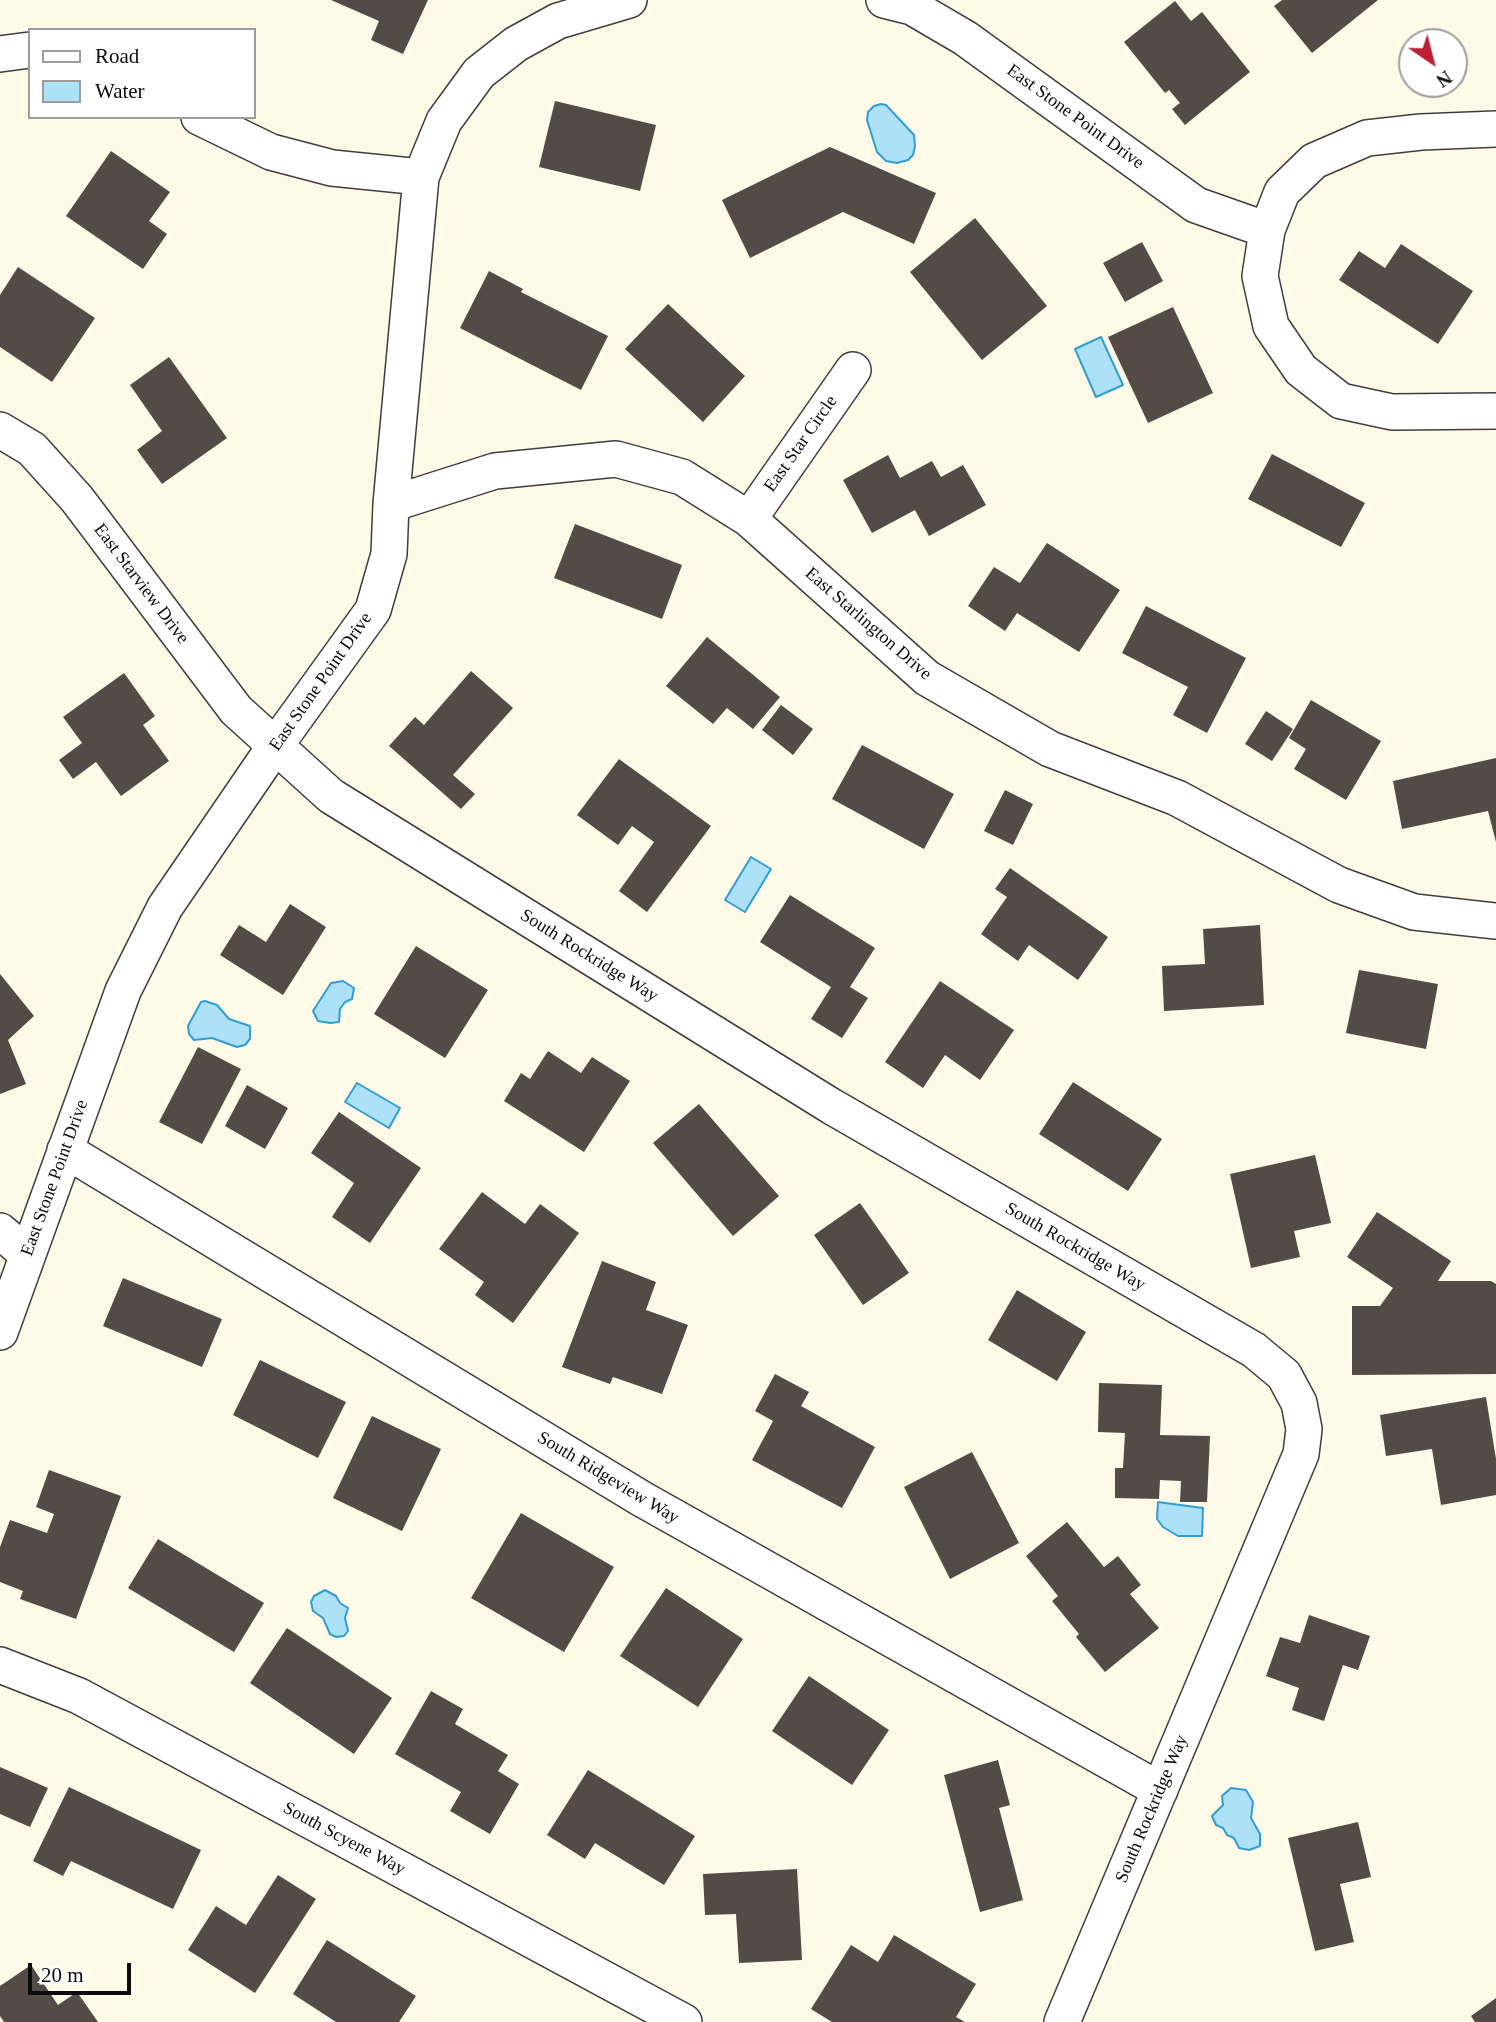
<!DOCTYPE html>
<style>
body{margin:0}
#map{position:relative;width:1496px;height:2022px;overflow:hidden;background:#fff9e8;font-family:"Times New Roman",serif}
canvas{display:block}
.legend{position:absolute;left:28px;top:28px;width:228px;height:91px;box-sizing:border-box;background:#fff;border:2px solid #9d9d9d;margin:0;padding:9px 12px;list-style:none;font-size:21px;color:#0b0b0b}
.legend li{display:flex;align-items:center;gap:14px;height:35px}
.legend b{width:35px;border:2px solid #9d9d9d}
.north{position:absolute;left:1398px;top:28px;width:70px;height:70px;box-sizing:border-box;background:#fff;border:2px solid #9d9d9d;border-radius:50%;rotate:145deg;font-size:19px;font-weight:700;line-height:28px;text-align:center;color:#0b0b0b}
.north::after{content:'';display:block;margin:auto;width:24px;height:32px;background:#bd2034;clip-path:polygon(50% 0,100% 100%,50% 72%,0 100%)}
.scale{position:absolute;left:28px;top:1963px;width:103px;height:32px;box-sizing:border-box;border:4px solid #0b0b0b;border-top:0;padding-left:9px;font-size:21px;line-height:24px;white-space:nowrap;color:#0b0b0b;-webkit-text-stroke:5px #fff;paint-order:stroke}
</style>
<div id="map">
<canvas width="1496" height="2022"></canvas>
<ul class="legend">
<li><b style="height:9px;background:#fff"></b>Road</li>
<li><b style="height:19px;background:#ace1f8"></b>Water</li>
</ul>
<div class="north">N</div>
<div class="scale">20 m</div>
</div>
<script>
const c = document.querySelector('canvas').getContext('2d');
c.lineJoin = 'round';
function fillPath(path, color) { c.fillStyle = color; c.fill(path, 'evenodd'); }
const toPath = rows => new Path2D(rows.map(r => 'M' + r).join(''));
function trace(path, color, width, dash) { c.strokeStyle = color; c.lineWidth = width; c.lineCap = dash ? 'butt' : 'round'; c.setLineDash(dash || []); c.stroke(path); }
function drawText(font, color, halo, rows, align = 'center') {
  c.font = font + ' "Times New Roman",serif'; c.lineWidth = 7; c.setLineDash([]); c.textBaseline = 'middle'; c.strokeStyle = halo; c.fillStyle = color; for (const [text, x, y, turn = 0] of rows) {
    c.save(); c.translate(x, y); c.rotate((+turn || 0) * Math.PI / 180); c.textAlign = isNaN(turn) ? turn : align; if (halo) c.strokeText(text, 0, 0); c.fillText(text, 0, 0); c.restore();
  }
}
const water = toPath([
 [881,104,886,105,914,135,915,146,913,155,908,160,897,163,886,161,877,152,867,120,868,112,874,106,881,104],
 [1101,337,1123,385,1096,397,1075,349,1101,337],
 [751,857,771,869,745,912,725,900,751,857],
 [343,981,354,988,352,999,345,1002,340,1009,339,1022,330,1023,318,1021,313,1011,331,983,343,981],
 [205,1001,217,1005,229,1019,250,1026,250,1039,245,1045,237,1047,212,1038,194,1040,189,1034,188,1026,201,1002,205,1001],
 [357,1083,400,1108,389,1128,345,1102,357,1083],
 [1158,1502,1203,1508,1202,1536,1178,1536,1163,1527,1157,1519,1158,1502],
 [325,1590,336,1596,340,1603,348,1608,345,1618,348,1631,344,1636,336,1637,330,1634,323,1618,313,1611,311,1602,314,1596,325,1590],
 [1231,1788,1246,1790,1253,1802,1251,1818,1260,1834,1260,1846,1249,1850,1239,1848,1234,1838,1227,1835,1223,1828,1216,1825,1212,1816,1223,1805,1222,1796,1231,1788]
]);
fillPath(water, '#ace1f8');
trace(water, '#319ed1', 2);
fillPath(toPath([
 [331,0,428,0,403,54,371,40,379,21],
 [1282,0,1378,0,1312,53,1274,6],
 [1175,1,1191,21,1202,12,1250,72,1185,125,1172,109,1180,103,1169,90,1165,93,1124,42],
 [555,101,656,125,640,191,539,167],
 [830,147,936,193,914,244,843,212,750,258,722,200],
 [111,151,170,192,149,221,167,234,143,269,66,216],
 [975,218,1047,306,982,360,910,272],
 [1142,242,1163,281,1125,302,1103,263],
 [1401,244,1473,291,1438,344,1339,280,1359,251,1385,268],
 [18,267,95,318,52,382,0,347,0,295],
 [489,271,523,289,521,292,608,336,581,390,460,328],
 [668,304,745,376,703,422,625,349],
 [1173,307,1213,393,1148,423,1108,337],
 [169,357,227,438,162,484,137,450,162,431,130,385],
 [1272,454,1365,503,1341,547,1248,499],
 [888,455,900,478,932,461,941,477,963,465,986,505,929,536,915,510,872,533,843,480],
 [575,524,682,565,662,619,554,578],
 [1047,543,1120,590,1079,652,1017,613,1005,631,968,606,994,567,1020,583],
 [1146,606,1246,658,1207,733,1173,715,1188,687,1122,653],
 [707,637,780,697,753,729,727,708,713,724,666,686],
 [471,671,513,708,453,775,475,794,461,809,389,746,415,717,424,725],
 [124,673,155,716,143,725,169,761,121,796,96,762,73,779,59,760,82,743,63,717],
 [1311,700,1381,741,1346,800,1294,769,1306,749,1289,738],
 [781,705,813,729,793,755,762,730],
 [1266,711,1293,729,1272,761,1245,744],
 [862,745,954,794,924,849,832,799],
 [1496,758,1496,842,1488,811,1402,829,1393,781],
 [619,759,711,826,647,912,619,891,654,842,632,826,618,845,577,815],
 [1005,790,1033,804,1013,845,984,831],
 [1010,868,1108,937,1078,980,1029,945,1018,961,981,934,1007,897,995,889],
 [790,895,875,948,850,987,868,998,842,1038,811,1019,831,987,760,942],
 [290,904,326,927,283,995,220,955,239,925,266,942],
 [1260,925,1264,1005,1164,1011,1162,966,1205,964,1203,929],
 [416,946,488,990,445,1058,374,1014],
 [1359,970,1438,984,1426,1049,1346,1033],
 [0,974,34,1016,8,1040,26,1084,0,1094],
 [940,981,1014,1030,980,1080,945,1055,923,1088,885,1062],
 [198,1047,241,1069,202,1144,159,1122],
 [548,1051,581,1073,592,1057,630,1081,584,1152,504,1101,521,1073,530,1079],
 [1073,1082,1162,1139,1128,1191,1039,1134],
 [247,1085,288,1108,265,1149,225,1126],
 [699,1104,779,1196,733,1236,653,1143],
 [339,1112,421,1168,370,1243,332,1217,354,1183,311,1153],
 [1315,1155,1331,1223,1294,1231,1300,1257,1251,1268,1230,1174],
 [482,1192,525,1224,540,1204,579,1233,513,1323,475,1295,484,1282,439,1249],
 [860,1203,909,1273,863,1305,814,1235],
 [1377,1212,1451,1261,1438,1281,1491,1281,1496,1284,1496,1374,1352,1375,1352,1306,1380,1306,1393,1288,1347,1257],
 [602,1261,656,1282,646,1310,688,1325,662,1394,613,1377,610,1384,562,1367],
 [123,1278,222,1319,202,1367,103,1326],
 [1017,1290,1086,1332,1057,1381,988,1340],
 [260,1360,346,1402,318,1458,233,1415],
 [775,1374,809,1392,801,1406,875,1447,842,1508,752,1460,773,1421,755,1411],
 [1099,1383,1162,1385,1160,1435,1210,1436,1207,1502,1180,1502,1181,1481,1160,1480,1159,1499,1115,1498,1115,1468,1123,1468,1125,1433,1098,1432],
 [1486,1397,1496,1459,1496,1495,1441,1505,1432,1449,1386,1456,1380,1415],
 [372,1416,441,1449,402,1531,333,1498],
 [972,1452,1019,1543,950,1579,904,1487],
 [49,1470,121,1496,76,1619,20,1599,23,1591,0,1582,0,1547,10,1520,47,1533,54,1514,36,1507],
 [521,1513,614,1567,564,1652,471,1598],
 [1067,1522,1104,1567,1118,1556,1141,1585,1130,1594,1159,1628,1105,1672,1076,1637,1079,1634,1052,1601,1058,1596,1026,1556],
 [158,1539,264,1603,234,1652,128,1588],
 [666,1588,743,1639,698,1707,620,1656],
 [1309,1615,1370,1636,1358,1670,1343,1665,1324,1721,1292,1710,1299,1688,1266,1676,1280,1637,1300,1643],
 [287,1628,392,1698,354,1754,250,1683],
 [809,1676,889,1730,852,1785,772,1731],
 [431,1691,463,1709,455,1724,508,1755,498,1771,519,1784,490,1834,450,1811,461,1792,395,1754],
 [998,1760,1010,1805,999,1808,1023,1900,980,1912,944,1775],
 [0,1767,48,1788,30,1827,0,1814],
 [588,1770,695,1836,664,1885,595,1843,585,1859,547,1835],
 [69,1787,201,1850,173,1909,71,1861,63,1876,33,1861],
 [1358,1822,1371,1877,1340,1884,1354,1942,1315,1951,1288,1838],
 [797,1869,802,1960,739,1963,736,1914,705,1915,703,1874],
 [278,1875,316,1899,255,1993,188,1950,216,1906,246,1925],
 [894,1935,976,1984,956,2017,965,2022,832,2022,811,2009,851,1945,878,1962],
 [327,1940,416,1996,399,2022,336,2022,293,1994],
 [31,1965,58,2005,77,1992,98,2022,4,2022,0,2016,0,1986],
 [1496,1998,1496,2022,1475,2022,1471,2016]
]), '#544b47');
const minor = toPath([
 [884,0,912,7,965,38,1196,205,1267,230],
 [0,54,30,50],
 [199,117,271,152,332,168,421,177],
 [1496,129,1421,132,1367,138,1314,161,1282,192,1267,230,1260,276,1271,326,1301,370,1341,401,1392,412,1496,411],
 [0,430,32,449,77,499,236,710,331,796,831,1106,1254,1350,1284,1375,1299,1403,1304,1429,1301,1454,1062,2022],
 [391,504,495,471,616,459,682,477,749,519,927,678,1050,749,1177,798,1339,885,1414,912,1496,921],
 [749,519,853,370],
 [65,1150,642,1499,1160,1790],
 [0,1231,27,1254],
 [0,1332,123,991,165,907,275,746,373,610,389,554,391,504,421,177,444,121,479,73,516,44,558,21,629,0],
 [0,1665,79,1696,684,2022]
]);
trace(minor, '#3e3e3e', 38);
trace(minor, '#fff', 35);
drawText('18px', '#0b0b0b', '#fff', [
 ["East Stone Point Drive",1075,117,36],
 ["East Star Circle",801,444,-55],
 ["East Starview Drive",141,584,53],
 ["East Starlington Drive",868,624,41],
 ["East Stone Point Drive",321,682,-55],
 ["South Rockridge Way",589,956,32],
 ["East Stone Point Drive",55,1178,-70],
 ["South Rockridge Way",1075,1247,30],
 ["South Ridgeview Way",608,1478,31],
 ["South Rockridge Way",1152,1809,-67],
 ["South Scyene Way",344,1839,28]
]);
</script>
